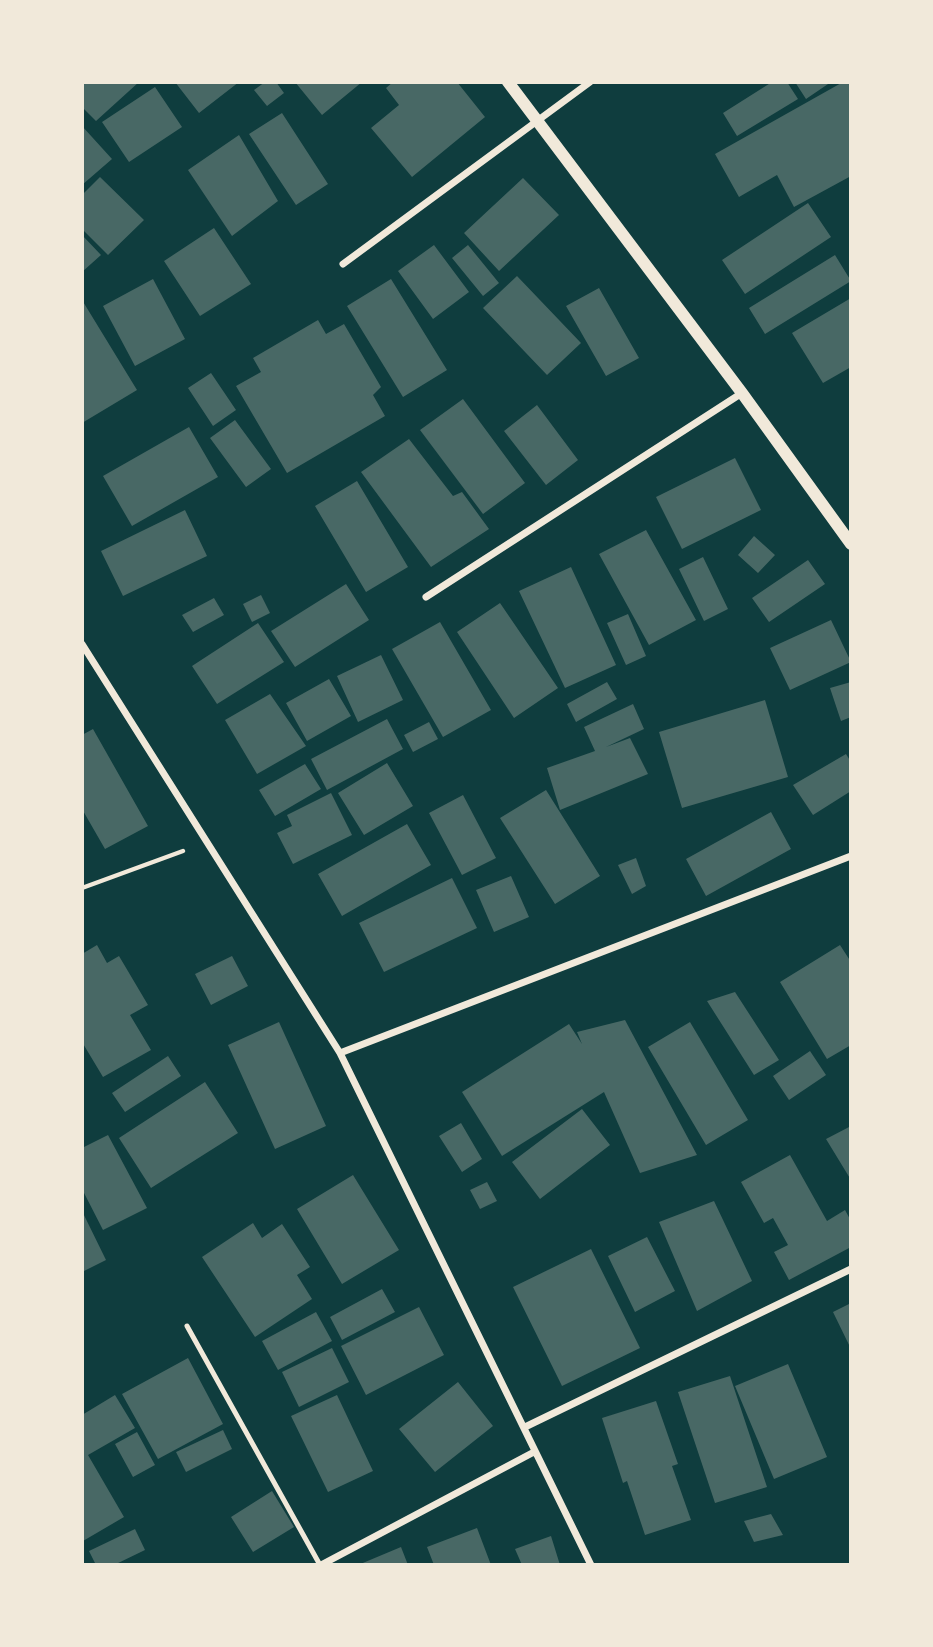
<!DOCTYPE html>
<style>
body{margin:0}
#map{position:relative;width:933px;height:1647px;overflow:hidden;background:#0f3d3e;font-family:"Fira Sans Condensed",sans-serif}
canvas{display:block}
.frame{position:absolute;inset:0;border:84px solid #f1e9da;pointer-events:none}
</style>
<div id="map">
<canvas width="933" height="1647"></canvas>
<div class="frame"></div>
</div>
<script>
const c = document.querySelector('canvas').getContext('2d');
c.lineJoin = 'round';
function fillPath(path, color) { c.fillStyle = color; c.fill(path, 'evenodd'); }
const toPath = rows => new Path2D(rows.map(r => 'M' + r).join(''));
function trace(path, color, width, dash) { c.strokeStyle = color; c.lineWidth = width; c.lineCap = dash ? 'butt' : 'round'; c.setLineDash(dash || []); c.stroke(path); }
fillPath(toPath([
 [82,82,139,82,96,121,82,107],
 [175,82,239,82,199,113],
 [265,82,276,82,284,93,267,106,254,90],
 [295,82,362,82,322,115],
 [393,82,457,82,485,117,412,177,371,128,399,105,386,88],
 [772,82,787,82,798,99,737,136,723,113],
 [795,82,831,82,806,99],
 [843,82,851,82,851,176,794,207,777,175,739,197,715,154],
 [155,87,182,127,129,162,102,122],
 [282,113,328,184,296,205,249,134],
 [82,126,112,159,82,185],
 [239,135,278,201,232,236,188,170],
 [100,177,144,220,108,255,82,229,82,195],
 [523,178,559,215,499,271,464,233],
 [808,203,831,237,745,294,722,260],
 [214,228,251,284,200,316,164,261],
 [82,235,101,255,82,272],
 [434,245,469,292,433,319,398,271],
 [468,245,499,283,483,296,452,258],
 [835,255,851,281,765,334,749,308],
 [517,276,581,343,547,375,483,308],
 [153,279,185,339,135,366,103,306],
 [391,279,447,370,403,397,347,306],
 [599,288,639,358,606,376,566,306],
 [851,298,851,367,823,383,792,333],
 [82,300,137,390,82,423],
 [318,320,326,334,344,324,381,387,373,395,385,416,287,473,236,386,261,372,253,358],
 [211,373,236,410,213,426,188,388],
 [463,399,525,483,483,514,420,430],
 [537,405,578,460,546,485,504,431],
 [235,420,271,469,246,487,210,438],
 [189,427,218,477,132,526,103,476],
 [409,439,453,496,462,492,489,529,431,567,361,472],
 [735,458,761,510,682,549,656,497],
 [357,481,408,567,366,592,315,506],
 [185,510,207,556,123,596,101,551],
 [646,530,696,620,649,645,599,554],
 [754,536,775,555,758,573,738,555],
 [703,557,728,609,704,621,679,569],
 [808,560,825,584,769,622,752,598],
 [571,567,616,665,565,688,519,591],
 [346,584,369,620,295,667,271,631],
 [261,595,270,613,252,622,243,604],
 [214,598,224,615,193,632,182,615],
 [500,603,558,688,514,718,457,632],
 [628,614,646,656,626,665,607,623],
 [831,620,851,662,790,690,770,648],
 [440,622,491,710,443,737,392,649],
 [258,623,284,662,217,704,192,666],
 [381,655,403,700,358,722,337,676],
 [329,679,351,716,307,741,286,703],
 [607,682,617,699,576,722,567,704],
 [851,682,851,717,841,721,830,688],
 [270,694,306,746,257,774,225,720],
 [765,700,788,777,682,808,659,732],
 [633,704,644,729,606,747,630,738,648,774,560,810,547,768,595,751,584,727],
 [387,719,403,749,327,790,311,759],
 [429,722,438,739,413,752,404,735],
 [93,729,148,826,105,849,82,809,82,735],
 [846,754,851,762,851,791,813,815,793,785],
 [387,763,413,806,364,835,338,793],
 [305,764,321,789,275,816,259,790],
 [546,790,600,876,555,904,500,818],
 [331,793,352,835,293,864,277,833,292,826,287,815],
 [463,795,496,858,462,875,429,813],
 [771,812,791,849,706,896,686,859],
 [407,824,431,865,342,916,318,874],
 [636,858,646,886,632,894,618,865],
 [511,876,529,917,494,932,476,890],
 [452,878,477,928,384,972,359,923],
 [97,945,107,963,119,956,148,1005,130,1015,151,1050,103,1077,82,1042,82,954],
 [840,945,851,962,851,1045,827,1059,780,982],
 [232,956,248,986,211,1005,195,974],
 [735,992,779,1060,754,1075,707,1001],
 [625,1020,697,1155,640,1173,604,1092,502,1156,462,1092,569,1024,582,1044,577,1032],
 [279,1022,326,1126,275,1149,228,1045],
 [690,1022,748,1120,706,1145,648,1047],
 [810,1051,826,1075,789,1100,773,1076],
 [168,1056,181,1076,125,1112,112,1093],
 [205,1082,238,1133,151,1188,119,1138],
 [582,1109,610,1145,540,1199,512,1162],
 [461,1123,482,1159,462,1172,439,1136],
 [851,1126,851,1180,826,1139],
 [108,1135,147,1208,103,1230,82,1189,82,1148],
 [790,1155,827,1221,845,1210,851,1221,851,1247,789,1280,774,1252,788,1245,773,1218,764,1223,741,1182],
 [353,1175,399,1250,342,1284,297,1209],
 [487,1182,497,1201,480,1209,470,1190],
 [714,1201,752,1281,697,1311,659,1222],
 [82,1211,106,1260,82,1272],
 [253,1223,262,1238,282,1224,310,1267,297,1275,312,1299,255,1337,202,1257],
 [647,1237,675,1291,635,1312,608,1256],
 [591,1249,640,1348,562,1386,513,1287],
 [382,1289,395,1312,342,1340,330,1317],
 [851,1303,851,1349,833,1312],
 [419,1307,444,1355,366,1395,341,1346],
 [316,1312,332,1341,278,1370,262,1341],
 [332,1348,349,1382,299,1407,282,1372],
 [188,1358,223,1424,158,1459,122,1394],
 [788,1364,827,1457,774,1479,735,1386],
 [730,1376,767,1487,715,1503,678,1392],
 [458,1382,493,1426,435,1472,399,1429],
 [115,1395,135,1428,88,1455,124,1517,83,1541,82,1415],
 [337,1395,373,1471,328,1492,291,1416],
 [656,1401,678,1464,672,1466,691,1520,645,1535,627,1481,623,1483,602,1418],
 [223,1430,232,1449,186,1472,176,1452],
 [137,1432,155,1465,133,1477,115,1444],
 [272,1491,294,1527,253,1552,231,1517],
 [771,1514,783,1535,754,1542,744,1521],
 [477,1528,491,1565,434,1565,427,1547],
 [135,1529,145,1550,114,1565,96,1565,89,1551],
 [551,1536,560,1565,522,1565,515,1549],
 [401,1547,408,1565,358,1565]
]), '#486865');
trace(toPath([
 [82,888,183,851]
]), '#f1e9da', 4.5);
trace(toPath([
 [187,1326,320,1565]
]), '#f1e9da', 5);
trace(toPath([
 [343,264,590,82],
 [426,597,742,393],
 [82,644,340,1053,591,1565],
 [340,1053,851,856],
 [525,1427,851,1269],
 [321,1565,534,1452]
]), '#f1e9da', 7);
trace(toPath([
 [508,82,742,393,851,544]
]), '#f1e9da', 12);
</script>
